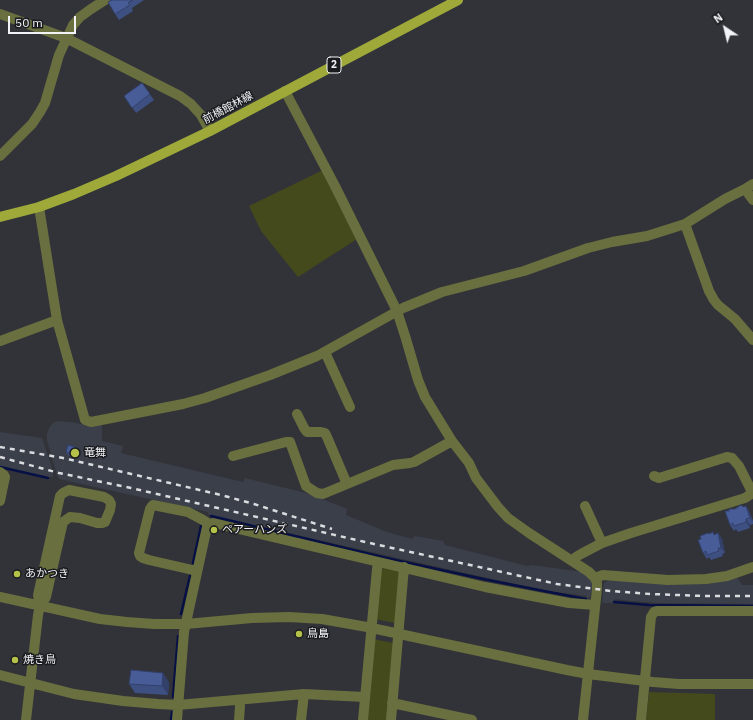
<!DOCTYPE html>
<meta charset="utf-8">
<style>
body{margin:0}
#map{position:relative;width:753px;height:720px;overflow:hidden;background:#313339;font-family:"IBM Plex Sans",sans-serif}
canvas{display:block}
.north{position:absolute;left:705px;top:8px;width:40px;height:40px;-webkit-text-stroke:3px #1a1b1e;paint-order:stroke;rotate:325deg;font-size:11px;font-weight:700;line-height:16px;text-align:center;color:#f1f3f6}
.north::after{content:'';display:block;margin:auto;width:14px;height:18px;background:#f1f3f6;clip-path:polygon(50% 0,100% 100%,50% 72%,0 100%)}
.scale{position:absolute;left:8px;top:16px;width:68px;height:18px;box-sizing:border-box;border:2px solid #f1f3f6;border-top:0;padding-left:5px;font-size:12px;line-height:14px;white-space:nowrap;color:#f1f3f6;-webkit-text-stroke:3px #1a1b1e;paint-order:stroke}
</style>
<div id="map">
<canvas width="753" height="720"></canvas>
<div class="north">N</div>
<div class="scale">50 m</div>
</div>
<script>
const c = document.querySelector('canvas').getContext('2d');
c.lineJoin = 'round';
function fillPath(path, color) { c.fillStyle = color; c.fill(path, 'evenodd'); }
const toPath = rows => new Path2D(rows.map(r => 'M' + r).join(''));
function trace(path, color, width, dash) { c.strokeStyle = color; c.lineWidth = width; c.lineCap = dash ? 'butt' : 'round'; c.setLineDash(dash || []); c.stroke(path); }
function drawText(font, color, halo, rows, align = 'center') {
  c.font = font + ' "IBM Plex Sans","Noto Sans JP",sans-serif'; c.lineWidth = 3; c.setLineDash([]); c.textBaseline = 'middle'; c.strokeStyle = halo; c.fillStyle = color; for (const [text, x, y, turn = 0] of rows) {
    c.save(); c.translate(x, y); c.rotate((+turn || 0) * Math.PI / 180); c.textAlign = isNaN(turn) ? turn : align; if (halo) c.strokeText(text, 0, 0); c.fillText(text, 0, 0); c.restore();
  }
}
fillPath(toPath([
 [56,421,70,422,86,425,102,423,102,441,123,446,121,453,243,482,245,478,310,494,347,509,346,515,387,532,412,539,415,536,443,541,445,545,527,566,532,565,583,572,593,580,591,596,587,600,587,596,547,591,411,561,209,515,208,512,59,479,57,475,47,440,47,434,49,428,52,424],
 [0,432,42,438,51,464,53,477,47,477,0,466],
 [737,577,742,585,753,585,753,604,659,603,631,601,615,599,613,603,602,603,604,583,611,579]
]), '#3b3f4a');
fillPath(toPath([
 [323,170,357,239,298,277,261,231,249,206],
 [384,568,397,570,399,572,399,575,395,623,375,619,380,570],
 [373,639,394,643,387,720,367,720],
 [649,692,715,694,715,720,646,720]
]), '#454a1c');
trace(toPath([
 [0,467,48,478],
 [211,516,391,559,488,580,544,591,586,599],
 [193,563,201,526],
 [614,602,649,605,753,606],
 [181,614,190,576],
 [173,697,178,636],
 [171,720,172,712]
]), '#071044', 2.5);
trace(toPath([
 [0,14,66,38,180,96,191,104,201,115,210,131],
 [285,91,335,186,397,311,406,339,418,380,425,397,452,441,469,463,476,478,498,507,508,518,529,533,589,572,595,578,597,583,597,589,583,720],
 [0,156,32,124,40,112,45,103,59,55,73,25,80,17,91,9,105,0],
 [745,189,753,200],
 [39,207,57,320,85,420,91,422,183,404,205,398,270,375,317,356,403,308,442,292,524,271,588,248,612,242,647,236,685,224,725,199,745,189,753,184],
 [685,224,709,291,714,300,718,305,735,319,753,340],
 [0,341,57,320],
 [325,352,350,407],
 [297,414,304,428,307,432,321,432,325,433,327,437,347,484],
 [233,456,286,442,290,442,306,486,317,493,323,494,393,465,410,463,414,462,452,441],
 [0,472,4,475,5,477,0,501],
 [585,506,602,543],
 [572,561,576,557,581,554,602,543,631,533,745,498,751,494,751,490,739,466,732,458,727,457,659,478,654,476],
 [197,571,149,560,143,558,140,556,139,553,150,509,152,506,153,505,188,512,203,520,209,524,213,523,485,587,569,603,595,605],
 [595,578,603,575,668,580,706,579,727,576,753,567],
 [0,597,100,619,127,622,154,624,186,624,252,618,289,617,322,619,367,627,567,670,588,674,653,682,679,684,753,684],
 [0,675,74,694,123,701,158,704,178,705,304,694,365,697],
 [392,703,472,720],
 [26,720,38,615,40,606,46,597,63,522,70,517,80,518,97,523,102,523,105,522,110,510,111,504,109,500,104,497,69,490,63,493,60,496,38,595,40,606],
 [177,720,184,632,207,527,209,524],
 [239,720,240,706,239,700],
 [301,720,304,694],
 [363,720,377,569,378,562],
 [391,720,404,567],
 [641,720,651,617,654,612,657,611,753,611]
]), '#696f3e', 10);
trace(toPath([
 [0,217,39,207,74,194,116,176,210,131,458,0]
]), '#9ea93a', 10);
trace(toPath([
 [0,447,63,458,221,495,254,504,332,529],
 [0,457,59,473,131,488,374,544,557,584,611,591,650,594,704,596,753,596]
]), '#d9dbde', 2.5, [5, 5]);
fillPath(toPath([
 [112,0,144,0,132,8,133,11,119,20,115,14],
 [142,83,154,100,136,113,124,96],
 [80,451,78,458,68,455,66,452],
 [746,506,749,511,753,521,753,524,750,525,750,528,738,532,736,529,734,531,730,525,729,511],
 [718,533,722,539,725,553,722,554,723,556,711,560,709,557,707,559,703,553,701,539,709,534,715,535],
 [169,682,168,695,135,693,129,684]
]), '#3e4f82');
fillPath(toPath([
 [78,448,80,451,78,458,76,455],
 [746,506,749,511,753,522,750,518],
 [746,519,750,525,750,528,746,522],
 [718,533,722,539,725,553,721,548],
 [163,673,169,682,168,695,162,686]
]), '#32406a');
const building = toPath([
 [112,0,133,0,128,3,130,5,115,14,108,2,112,0],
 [142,83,150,94,132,108,124,96,142,83],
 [68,445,78,448,76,455,66,452,68,445],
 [741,505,743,507,746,506,750,518,746,519,746,522,734,526,733,523,730,525,725,511,729,511,729,509,735,509,741,505],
 [713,532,714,535,718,533,721,548,718,548,719,551,707,555,706,551,703,553,698,540,701,539,700,536,708,533,709,534,713,532],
 [131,670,163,673,162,686,129,684,131,670]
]);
fillPath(building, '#485c97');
trace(building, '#32406a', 1);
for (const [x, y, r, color] of [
 [75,453,5,"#b5c249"],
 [214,530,4,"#b5c249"],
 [17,574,4,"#b5c249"],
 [299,634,4,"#b5c249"],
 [15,660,4,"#b5c249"]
]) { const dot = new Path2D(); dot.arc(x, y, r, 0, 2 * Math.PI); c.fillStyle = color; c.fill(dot); trace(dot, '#1a1b1e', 1.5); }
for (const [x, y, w] of [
 [334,65,14]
]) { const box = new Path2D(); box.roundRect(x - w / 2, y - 8, w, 16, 3); c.fillStyle = '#1a1b1e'; c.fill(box); trace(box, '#f1f3f6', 1); }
drawText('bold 10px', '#f1f3f6', null, [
 ["2",334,65]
]);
drawText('11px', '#f1f3f6', '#1a1b1e', [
 ["前橋館林線",228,108,-28]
]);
drawText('11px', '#f1f3f6', '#1a1b1e', [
 ["竜舞",84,453],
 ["ペアーハンズ",222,530],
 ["あかつき",25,574],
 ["鳥島",307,634],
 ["焼き鳥",23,660]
], 'left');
</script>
